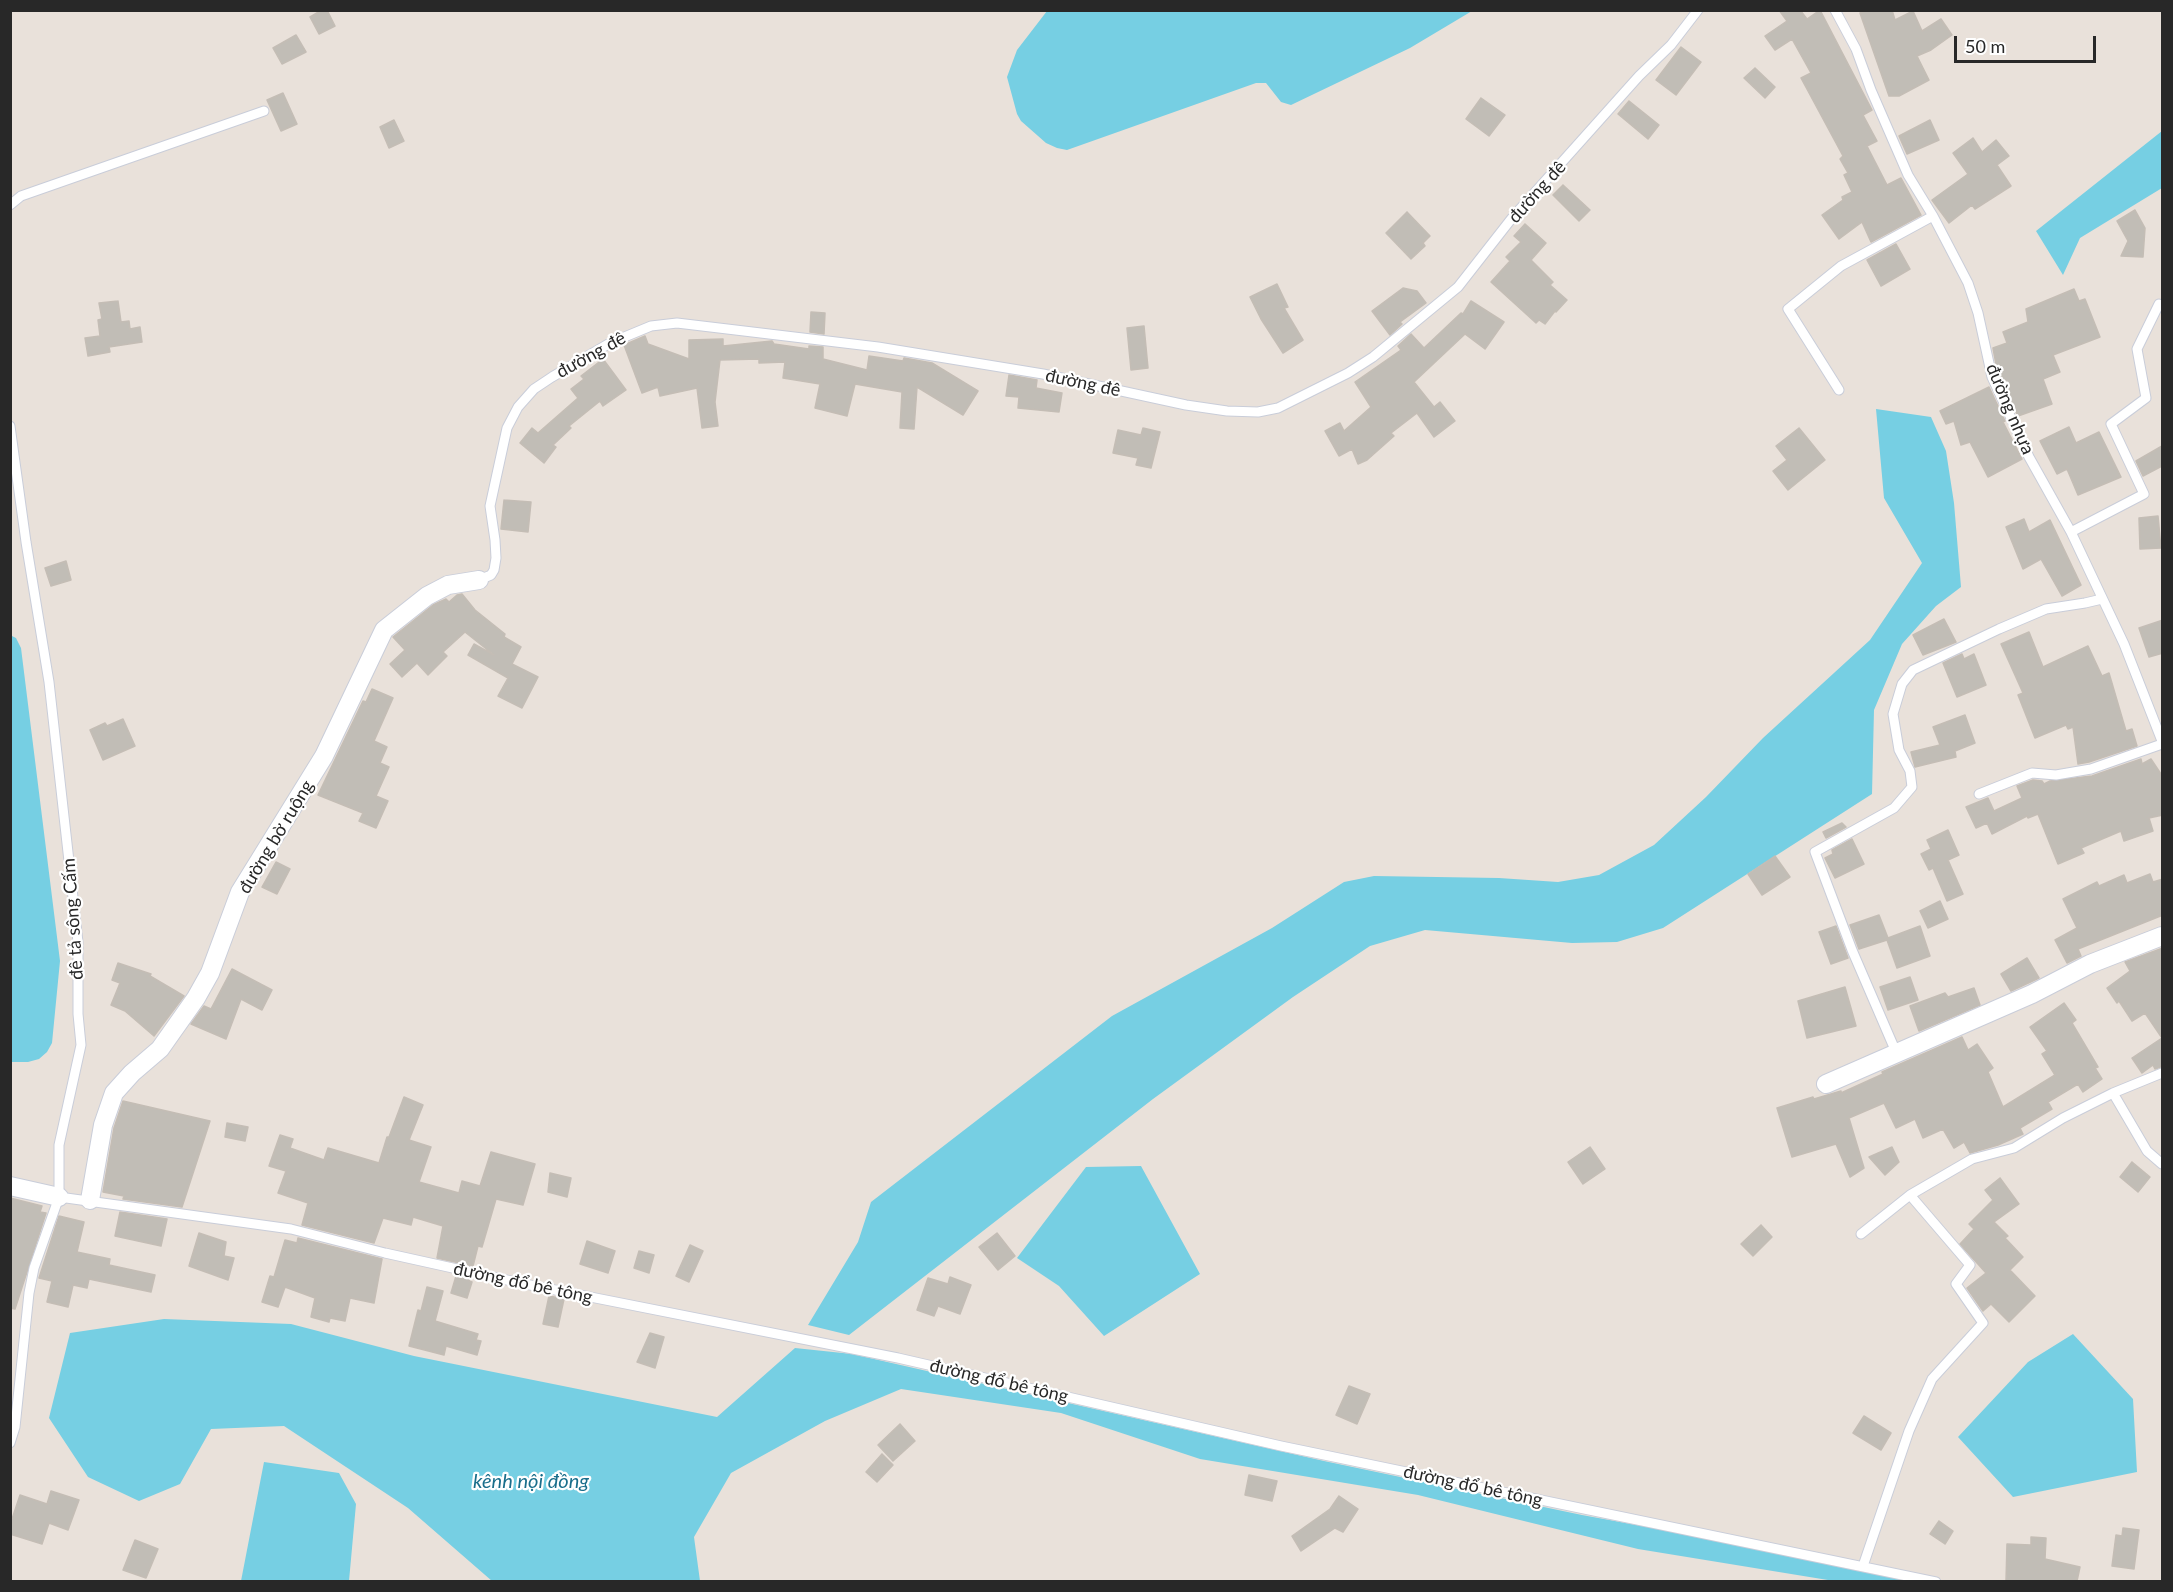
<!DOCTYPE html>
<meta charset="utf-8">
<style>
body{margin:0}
#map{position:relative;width:2173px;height:1592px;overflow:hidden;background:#e9e1da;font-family:Lato,sans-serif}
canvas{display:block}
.frame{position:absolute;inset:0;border:12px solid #282828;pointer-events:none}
.scale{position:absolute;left:1954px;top:36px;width:142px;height:27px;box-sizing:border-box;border:3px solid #282828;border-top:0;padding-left:8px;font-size:18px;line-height:21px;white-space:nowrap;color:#282828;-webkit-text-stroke:4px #fff;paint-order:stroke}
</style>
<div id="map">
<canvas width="2173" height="1592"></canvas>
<div class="frame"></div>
<div class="scale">50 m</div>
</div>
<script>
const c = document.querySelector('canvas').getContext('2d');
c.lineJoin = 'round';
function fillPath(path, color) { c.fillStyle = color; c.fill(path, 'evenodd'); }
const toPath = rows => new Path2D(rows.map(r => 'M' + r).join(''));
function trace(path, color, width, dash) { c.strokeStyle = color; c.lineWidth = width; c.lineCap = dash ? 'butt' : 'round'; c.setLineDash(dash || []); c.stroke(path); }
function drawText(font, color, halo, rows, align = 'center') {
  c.font = font + ' Lato,sans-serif'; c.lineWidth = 4.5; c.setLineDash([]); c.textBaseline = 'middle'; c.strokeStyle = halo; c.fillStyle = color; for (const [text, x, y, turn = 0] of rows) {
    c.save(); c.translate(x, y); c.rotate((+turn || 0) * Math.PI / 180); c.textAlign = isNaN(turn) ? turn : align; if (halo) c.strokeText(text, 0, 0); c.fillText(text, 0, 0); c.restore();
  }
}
fillPath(toPath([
 [1047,11,1047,10,1472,11,1410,48,1291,105,1281,102,1266,83,1256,83,1067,150,1057,148,1046,143,1021,121,1017,114,1007,77,1017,50],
 [2162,131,2162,188,2080,238,2063,275,2036,231],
 [1876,409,1931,417,1946,451,1954,503,1961,587,1936,606,1902,644,1874,710,1872,794,1663,928,1617,942,1572,943,1425,930,1370,946,1293,997,1153,1099,849,1335,808,1325,858,1242,871,1202,1112,1016,1272,928,1344,882,1374,876,1499,878,1558,882,1599,875,1654,845,1706,797,1763,738,1870,640,1922,563,1884,498],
 [10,635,16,638,21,648,60,961,52,1043,47,1052,39,1059,28,1062,10,1062],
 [1141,1166,1200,1274,1104,1336,1059,1286,1017,1258,1086,1167],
 [164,1319,291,1324,414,1356,717,1417,795,1348,852,1354,1324,1461,1582,1515,1713,1539,1909,1581,1834,1581,1638,1549,1418,1495,1200,1459,1061,1413,901,1389,825,1421,731,1473,694,1537,700,1581,492,1581,408,1508,284,1426,211,1429,180,1484,139,1501,88,1477,49,1418,70,1333],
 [2073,1334,2133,1399,2137,1472,2013,1497,1958,1437,2028,1362],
 [264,1462,339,1473,356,1504,349,1581,241,1581]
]), '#76cfe3');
const building = toPath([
 [322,10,327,10,335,26,319,34,310,17,322,10],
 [1779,10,1800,10,1807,19,1820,10,1872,110,1863,115,1877,141,1867,146,1887,185,1901,178,1921,215,1871,242,1862,222,1839,239,1822,215,1843,200,1842,197,1852,192,1844,175,1848,173,1840,159,1843,156,1801,78,1811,73,1792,39,1775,50,1765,36,1787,21,1779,10],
 [1868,10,1892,10,1895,20,1913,11,1922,31,1941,19,1952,35,1931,50,1917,56,1929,80,1899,96,1889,96,1860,13,1868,10],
 [296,35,306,52,282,64,273,48,296,35],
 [1681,47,1701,62,1676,95,1656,80,1681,47],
 [1755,68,1775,87,1765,98,1744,78,1755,68],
 [283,93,297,124,281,131,267,100,283,93],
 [1481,98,1505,115,1489,136,1466,119,1481,98],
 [1629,101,1659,125,1648,139,1618,114,1629,101],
 [394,120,404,141,389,148,380,127,394,120],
 [1930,120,1939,140,1907,154,1899,136,1930,120],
 [1973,138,1982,152,1996,140,2009,156,1997,165,2011,186,1975,209,1972,205,1949,223,1932,200,1968,174,1953,153,1973,138],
 [1563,185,1590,210,1579,221,1553,195,1563,185],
 [2135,210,2145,228,2143,257,2121,256,2128,241,2117,221,2135,210],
 [1407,212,1430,236,1423,243,1425,246,1411,259,1386,233,1407,212],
 [1525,224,1546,243,1531,260,1553,282,1550,285,1567,300,1556,312,1555,311,1545,324,1539,320,1536,323,1491,282,1510,261,1506,257,1521,242,1514,236,1525,224],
 [1896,244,1910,269,1881,286,1867,260,1896,244],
 [1277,284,1288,307,1284,308,1303,340,1283,353,1261,319,1250,297,1277,284],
 [1403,288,1417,291,1426,303,1400,322,1402,324,1390,335,1372,311,1403,288],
 [2074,289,2079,301,2085,299,2100,337,2053,355,2060,372,2043,379,2052,404,2018,416,1998,375,1993,348,2007,343,2003,332,2028,322,2026,309,2074,289],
 [118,301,121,322,129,321,130,329,140,327,142,342,109,347,110,352,88,356,85,338,100,336,98,320,102,319,99,303,118,301],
 [1471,301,1504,322,1485,349,1465,334,1414,382,1434,407,1440,402,1455,421,1434,437,1417,413,1391,433,1394,436,1367,460,1358,464,1352,449,1339,456,1325,431,1340,423,1344,431,1371,407,1355,382,1401,350,1398,346,1411,334,1424,348,1461,313,1463,314,1471,301],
 [811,312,825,313,824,334,810,332,811,312],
 [1144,326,1148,368,1131,370,1127,328,1144,326],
 [645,336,648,344,689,359,689,340,723,339,723,346,772,341,774,344,809,349,809,346,823,347,823,359,867,370,869,356,903,361,904,358,932,363,978,391,963,415,917,387,914,429,900,428,902,392,855,384,847,416,815,408,820,384,783,378,785,362,759,363,759,359,720,360,715,402,718,426,702,428,697,388,660,396,658,387,642,393,624,345,645,336],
 [603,359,626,390,603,406,600,401,569,426,571,428,553,445,556,447,544,463,520,443,532,428,538,433,578,398,571,389,584,379,581,376,603,359],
 [1009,375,1037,380,1036,388,1062,393,1059,412,1018,408,1019,397,1006,396,1009,375],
 [1989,387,2005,421,2003,422,2022,459,1988,477,1970,442,1961,445,1954,421,1946,424,1940,411,1989,387],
 [2069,427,2076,443,2099,432,2121,477,2078,495,2067,469,2057,474,2040,441,2069,427],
 [1143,428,1160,432,1151,468,1136,465,1138,458,1113,453,1118,430,1141,435,1143,428],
 [1799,428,1825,460,1788,490,1773,471,1787,460,1776,446,1799,428],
 [2162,446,2162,466,2143,476,2136,461,2162,446],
 [504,500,531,502,528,532,501,529,504,500],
 [2158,516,2161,548,2140,549,2139,518,2158,516],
 [2024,519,2029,532,2050,520,2081,585,2062,596,2041,559,2023,569,2006,527,2024,519],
 [66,561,71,580,51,586,45,568,66,561],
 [462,594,475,610,505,634,504,637,521,647,512,664,538,677,522,708,498,696,508,678,468,655,474,644,494,655,465,632,443,652,447,656,428,675,417,663,402,677,390,664,405,650,393,637,433,605,446,599,449,602,457,595,462,594],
 [1944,619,1956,642,1923,655,1913,635,1944,619],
 [2163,620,2163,653,2149,657,2139,628,2163,620],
 [2029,632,2043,667,2088,646,2102,676,2109,673,2126,731,2132,729,2137,746,2089,762,2078,764,2073,727,2068,729,2066,725,2035,738,2018,695,2023,693,2001,644,2029,632],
 [1962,654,1964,659,1974,654,1986,685,1957,697,1943,663,1962,654],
 [372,689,393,698,374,741,387,747,380,763,389,767,376,796,388,801,376,828,359,821,363,813,318,795,363,701,366,702,372,689],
 [1965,715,1975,743,1955,751,1956,757,1915,767,1911,752,1940,745,1933,727,1965,715],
 [123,719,135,746,103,760,90,730,105,723,107,726,123,719],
 [2141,759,2142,764,2151,759,2163,777,2163,815,2149,818,2153,831,2124,841,2121,831,2081,848,2084,853,2058,864,2038,814,2028,818,2027,816,1992,834,1987,823,1976,828,1966,807,1988,798,1994,811,2022,798,2017,786,2033,780,2042,781,2044,784,2050,781,2092,776,2141,759],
 [1842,823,1846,827,1826,838,1823,832,1842,823],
 [1948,830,1959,855,1948,860,1963,894,1947,901,1933,868,1929,870,1921,854,1931,849,1927,840,1948,830],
 [1852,839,1864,864,1835,878,1825,858,1833,854,1832,850,1852,839],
 [1775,856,1790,877,1762,895,1748,874,1775,856],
 [276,862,290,869,277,894,262,887,276,862],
 [2150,874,2153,882,2163,879,2163,915,2078,949,2081,956,2067,963,2055,940,2077,928,2063,899,2097,882,2099,886,2124,875,2127,883,2150,874],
 [1940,901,1948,919,1928,928,1920,911,1940,901],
 [1879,915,1888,938,1920,926,1930,956,1897,968,1887,940,1859,949,1850,925,1879,915],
 [1836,926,1848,958,1831,964,1819,932,1836,926],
 [2163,948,2163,1066,2155,1069,2153,1065,2142,1073,2132,1058,2162,1038,2145,1013,2132,1021,2119,1001,2117,1003,2107,988,2130,971,2125,962,2163,948],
 [2027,958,2039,978,2011,991,2001,974,2027,958],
 [118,963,151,974,150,976,184,996,154,1036,125,1011,111,1005,120,983,112,980,118,963],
 [232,969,272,990,262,1010,241,999,226,1039,191,1024,204,1006,211,1009,232,969],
 [1910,977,1918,1000,1888,1010,1880,987,1910,977],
 [1845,987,1856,1026,1807,1038,1798,1001,1845,987],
 [1974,988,1980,1005,1919,1031,1910,1006,1945,993,1948,997,1974,988],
 [2064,1003,2076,1020,2072,1023,2098,1067,2095,1068,2102,1079,2083,1092,2078,1084,2048,1102,2052,1109,2020,1128,2023,1134,1998,1145,1970,1153,1964,1142,1954,1148,1943,1129,1923,1138,1915,1119,1896,1128,1884,1103,1849,1118,1864,1168,1850,1177,1836,1144,1792,1157,1777,1108,1813,1097,1814,1099,1841,1091,1841,1093,1883,1074,1882,1072,1962,1037,1968,1050,1977,1044,1993,1068,1988,1072,2003,1107,2055,1075,2042,1054,2047,1051,2030,1027,2064,1003],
 [404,1097,423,1105,409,1140,431,1147,419,1182,459,1193,462,1181,480,1186,491,1152,535,1164,523,1205,496,1199,482,1247,478,1246,473,1266,437,1258,443,1226,413,1217,411,1225,383,1218,374,1243,302,1225,308,1203,278,1193,286,1171,269,1166,280,1135,293,1139,290,1148,324,1160,328,1148,379,1163,387,1137,389,1137,404,1097],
 [123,1101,210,1121,182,1207,123,1199,124,1196,103,1192,114,1128,123,1101],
 [227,1123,248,1127,245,1141,225,1137,227,1123],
 [1590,1147,1605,1169,1583,1184,1568,1162,1590,1147],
 [1892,1147,1899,1162,1885,1175,1869,1157,1892,1147],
 [2132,1162,2150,1177,2138,1192,2120,1177,2132,1162],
 [550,1173,571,1178,567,1197,548,1192,550,1173],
 [2000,1178,2019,1204,1994,1222,2008,1236,2005,1238,2023,1257,2010,1270,2035,1296,2009,1322,1991,1304,1983,1311,1967,1288,1986,1273,1960,1244,1974,1229,1969,1224,1993,1200,1985,1190,2000,1178],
 [10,1198,42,1206,40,1212,46,1213,15,1309,10,1308,10,1198],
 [120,1212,167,1219,161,1246,115,1236,120,1212],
 [59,1216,84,1222,77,1252,110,1259,109,1265,155,1275,151,1292,89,1279,87,1288,73,1285,68,1307,47,1302,52,1281,39,1278,59,1216],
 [1761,1225,1772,1237,1753,1256,1741,1244,1761,1225],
 [199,1233,226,1242,224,1256,234,1258,228,1280,189,1266,199,1233],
 [997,1233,1015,1256,998,1270,979,1247,997,1233],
 [298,1238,382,1259,374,1303,350,1298,345,1321,330,1318,329,1322,311,1317,315,1298,285,1287,278,1307,262,1302,270,1276,274,1277,285,1240,297,1243,298,1238],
 [587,1241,615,1251,608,1273,580,1264,587,1241],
 [690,1245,703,1251,689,1282,676,1276,690,1245],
 [639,1251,654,1255,649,1273,634,1268,639,1251],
 [456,1276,470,1279,469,1281,472,1282,467,1298,451,1293,456,1276],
 [950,1277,971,1285,960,1314,938,1306,934,1316,917,1310,928,1278,948,1284,950,1277],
 [427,1287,443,1291,435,1321,478,1334,476,1340,481,1341,477,1355,446,1346,444,1355,409,1346,418,1310,421,1311,427,1287],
 [549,1296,564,1299,558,1327,543,1324,549,1296],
 [650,1333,664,1337,655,1368,637,1362,650,1333],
 [1349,1386,1370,1394,1357,1424,1336,1415,1349,1386],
 [1864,1416,1891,1433,1881,1450,1853,1433,1864,1416],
 [900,1424,915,1441,893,1461,878,1445,900,1424],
 [882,1454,893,1465,877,1482,866,1472,882,1454],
 [1249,1475,1277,1481,1272,1501,1245,1495,1249,1475],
 [51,1491,79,1500,68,1530,49,1523,42,1544,10,1534,10,1525,20,1495,47,1504,51,1491],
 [1339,1496,1358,1509,1343,1532,1335,1528,1301,1551,1292,1536,1330,1509,1339,1496],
 [1939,1521,1953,1531,1945,1544,1930,1534,1939,1521],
 [2123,1528,2139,1530,2134,1569,2112,1566,2116,1535,2122,1536,2123,1528],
 [2031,1537,2046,1538,2045,1559,2080,1567,2077,1581,2006,1581,2007,1544,2031,1545,2031,1537],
 [135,1540,158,1549,146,1578,123,1570,135,1540]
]);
fillPath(building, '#c1bdb6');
trace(building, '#c4bdb5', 1.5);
const lane = toPath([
 [1835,10,1856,49,1871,90,1908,175,1933,216,1968,283,1978,313,1992,377,2029,457,2071,532,2124,644,2162,741],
 [10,205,21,196,264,111],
 [1839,390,1788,309,1841,266,1933,216],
 [10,426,26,542,49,682,78,942,78,1014,81,1045,59,1145,59,1197,34,1268,29,1293,15,1427,10,1443],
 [2071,532,2144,494,2111,424,2146,398,2137,349,2159,304],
 [479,580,491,575,494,570,496,558,495,540,490,506,507,428,518,407,534,389,552,377,610,343,651,326,677,323,878,347,1043,374,1186,405,1227,411,1258,412,1278,408,1348,373,1373,357,1458,287,1512,218,1639,76,1671,45,1698,10],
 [1979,794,2032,773,2056,775,2091,769,2162,744],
 [1896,1052,1852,950,1815,852,1894,808,1912,787,1910,771,1899,750,1893,714,1902,684,1913,670,1999,629,2046,609,2085,603,2102,599],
 [2113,1093,2147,1151,2162,1164],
 [59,1197,291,1229,385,1253,525,1284,898,1358,1281,1446,1936,1582],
 [1861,1234,1910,1195,1972,1159,2014,1148,2063,1118,2113,1093,2162,1073],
 [1863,1566,1909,1431,1932,1379,1983,1323,1956,1284,1970,1265,1910,1195]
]);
const street = toPath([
 [1826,1084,2032,994,2090,964,2162,936],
 [10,1186,59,1197],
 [90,1200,103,1125,114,1093,132,1073,160,1049,196,998,210,973,240,892,324,756,384,630,427,596,448,585,479,580]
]);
trace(lane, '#c9cdd9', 11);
trace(street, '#c9cdd9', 20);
trace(lane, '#fff', 9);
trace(street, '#fff', 18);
drawText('18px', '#282828', '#fff', [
 ["đường đê",1537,192,-48],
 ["đường đê",591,355,-29],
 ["đường đê",1083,383,12],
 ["đường nhựa",2010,409,67],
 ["đường bờ ruộng",276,837,-59],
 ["đê tả sông Cấm",73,919,-94],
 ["đường đổ bê tông",523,1283,12],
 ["đường đổ bê tông",999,1381,13],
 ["đường đổ bê tông",1473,1486,12]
]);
drawText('italic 20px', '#196e8b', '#fff', [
 ["kênh nội đồng",531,1482]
]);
</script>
